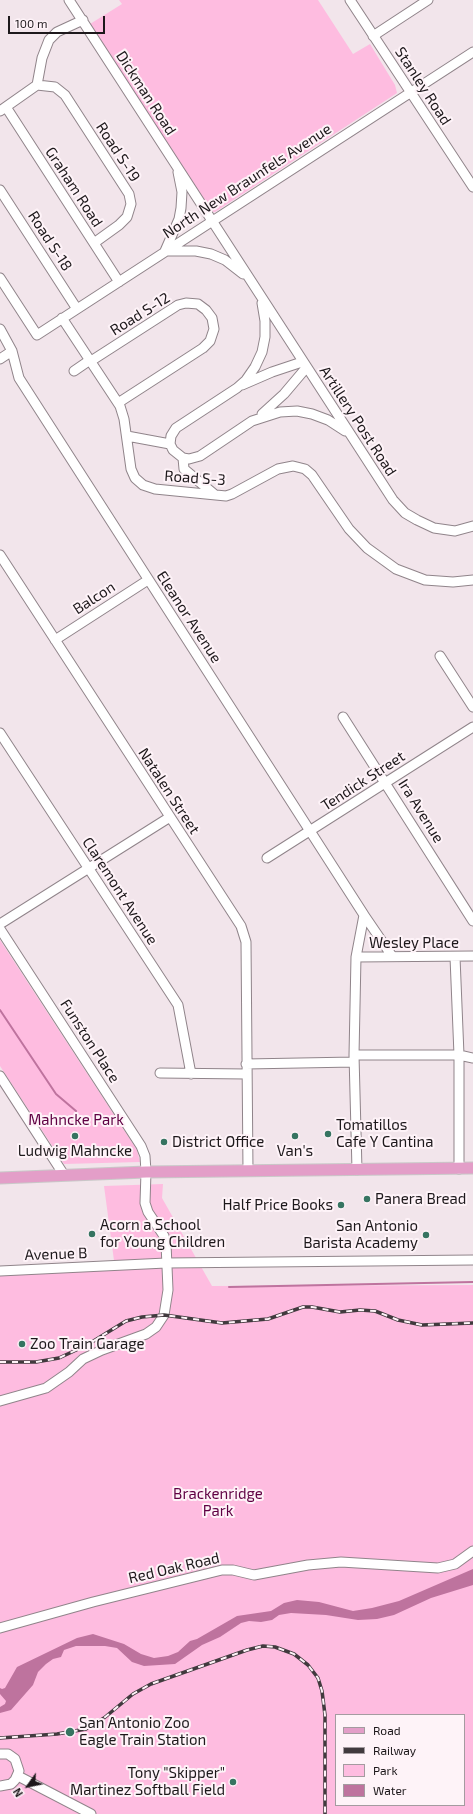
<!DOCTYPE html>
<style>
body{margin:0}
#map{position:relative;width:473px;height:1814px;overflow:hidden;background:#f2e5eb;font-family:"Exo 2",sans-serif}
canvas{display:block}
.legend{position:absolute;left:335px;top:1714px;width:130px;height:92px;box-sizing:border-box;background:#fef3f8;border:1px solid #a49ba0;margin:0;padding:5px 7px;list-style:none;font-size:12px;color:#1d181b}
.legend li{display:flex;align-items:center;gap:8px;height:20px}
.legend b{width:20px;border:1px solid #a49ba0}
.north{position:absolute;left:8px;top:1766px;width:40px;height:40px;-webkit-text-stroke:3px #fef3f8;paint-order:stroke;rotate:237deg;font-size:11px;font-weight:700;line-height:16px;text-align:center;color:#1d181b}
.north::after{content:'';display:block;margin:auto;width:14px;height:18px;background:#1d181b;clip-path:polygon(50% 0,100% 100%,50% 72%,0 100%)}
.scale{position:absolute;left:8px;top:16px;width:97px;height:18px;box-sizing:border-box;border:2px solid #1d181b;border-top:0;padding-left:5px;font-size:12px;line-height:14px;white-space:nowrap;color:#1d181b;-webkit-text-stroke:3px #fef3f8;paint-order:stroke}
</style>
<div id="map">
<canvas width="473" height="1814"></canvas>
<ul class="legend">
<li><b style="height:5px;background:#e39ec8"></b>Road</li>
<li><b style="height:5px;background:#413a3e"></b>Railway</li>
<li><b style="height:11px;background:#febce0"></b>Park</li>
<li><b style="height:11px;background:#be739e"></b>Water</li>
</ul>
<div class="north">N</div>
<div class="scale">100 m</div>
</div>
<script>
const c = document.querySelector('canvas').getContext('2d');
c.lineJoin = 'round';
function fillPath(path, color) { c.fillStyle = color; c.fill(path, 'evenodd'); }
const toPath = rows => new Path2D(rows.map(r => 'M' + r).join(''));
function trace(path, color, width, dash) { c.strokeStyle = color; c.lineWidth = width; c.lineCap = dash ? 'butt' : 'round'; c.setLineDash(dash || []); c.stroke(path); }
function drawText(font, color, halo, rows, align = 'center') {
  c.font = font + ' "Exo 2",sans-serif'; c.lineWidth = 4; c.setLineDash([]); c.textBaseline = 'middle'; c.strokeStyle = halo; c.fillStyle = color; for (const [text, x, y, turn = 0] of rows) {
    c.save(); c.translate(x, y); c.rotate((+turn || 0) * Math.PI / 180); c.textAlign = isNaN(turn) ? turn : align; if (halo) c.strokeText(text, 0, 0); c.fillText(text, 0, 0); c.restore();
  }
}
fillPath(toPath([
 [119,0,318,0,353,54,370,44,395,85,397,93,215,212,213,212,210,210,90,24,122,4],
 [0,940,137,1150,140,1162,64,1164,0,1066],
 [163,1184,162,1198,212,1286,473,1285,473,1814,0,1814,0,1274,115,1268,104,1186],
 [336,1715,464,1715,464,1805,336,1805]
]), '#febce0');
fillPath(toPath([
 [473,1569,473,1585,431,1598,394,1615,377,1619,358,1620,326,1615,291,1613,279,1615,272,1620,261,1622,249,1621,241,1623,220,1637,202,1645,175,1664,144,1666,132,1662,117,1648,105,1646,76,1646,64,1650,61,1657,53,1659,46,1664,38,1672,33,1685,11,1710,0,1713,0,1707,5,1704,6,1701,0,1694,0,1688,2,1689,5,1688,17,1667,77,1638,93,1634,124,1644,141,1654,154,1658,168,1656,178,1652,190,1641,197,1639,237,1616,271,1611,284,1603,297,1600,319,1602,353,1611,372,1608,399,1601]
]), '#be739e');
trace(toPath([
 [0,1010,56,1094,76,1111],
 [229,1287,473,1282]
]), '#be739e', 2);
const minor = toPath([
 [69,0,393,500,405,513,417,520,434,528,455,531,473,526],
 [350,0,473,187],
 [373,36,428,0],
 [37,85,55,87,65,95,129,194,131,204,127,217,119,225,94,243],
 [6,107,119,282],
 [0,111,37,85,42,58,49,40,57,32,83,20],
 [178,172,182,192,181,208,179,219,165,251,196,251,211,254,225,260,243,274],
 [0,190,77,309],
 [0,278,37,335,473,52],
 [262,303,265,321,265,337,262,352,255,367,246,380,237,388,176,428,171,436,170,444,173,450,183,458,189,459,200,456,252,421,280,412,297,411,312,414,328,420,345,431],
 [62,318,120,406,124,419,131,469,135,478,143,485,155,489,226,496,232,494,278,469,293,466,305,469,312,475,349,529,367,548,396,569,425,580,453,582,473,580],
 [0,329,12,351,19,378,364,915,356,957,354,1055,357,1170],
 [0,359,12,351],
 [91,361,178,305,186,303,198,304,206,310,212,318,214,329,210,341,203,348,118,403],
 [74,371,90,360],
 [242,385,272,372,302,362],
 [262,414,284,394,306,368],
 [127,436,170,444],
 [183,458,184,469,214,494],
 [0,555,241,926,246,942,248,1171],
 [55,640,148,580],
 [440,656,473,707],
 [343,717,473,921],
 [0,733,178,1005,191,1074],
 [267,858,473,727],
 [364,915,392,956],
 [0,924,170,817],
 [0,929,141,1146,145,1156,146,1172,145,1203,148,1212,164,1236,166,1243,168,1290,164,1315,156,1327,146,1334,102,1350,83,1359,69,1372,46,1388,0,1401],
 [356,957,473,956],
 [455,957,459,1055,459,1169],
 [354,1055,459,1055,473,1058],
 [246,1064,354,1062],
 [160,1073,246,1074],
 [0,1076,64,1175],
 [0,1271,166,1263,473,1260],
 [0,1628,93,1602,222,1570,233,1570,254,1575,308,1565,341,1562,438,1568,455,1564,473,1551],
 [0,1754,8,1754,15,1759,19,1771,15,1780,11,1784,0,1786],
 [18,1776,91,1814]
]);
const major = toPath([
 [0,1178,146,1172,473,1168]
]);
trace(minor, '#90848a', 11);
trace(major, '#c9c8c8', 13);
trace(minor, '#fff', 9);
trace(major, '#e39ec8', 11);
const rail = toPath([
 [0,1362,36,1362,59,1358,87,1345,126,1321,142,1317,164,1315,222,1323,268,1319,303,1307,312,1307,340,1312,360,1310,375,1311,398,1320,422,1325,473,1323],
 [0,1738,57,1734,86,1729,104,1718,133,1694,151,1684,247,1650,263,1646,275,1647,294,1654,308,1665,318,1678,322,1691,325,1715,325,1814]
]);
trace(rail, '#413a3e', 3.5);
trace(rail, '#fef3f8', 2, [6]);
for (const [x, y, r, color] of [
 [328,1134,4,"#367461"],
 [75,1136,4,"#367461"],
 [295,1136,4,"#367461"],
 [164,1142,4,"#367461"],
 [367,1199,4,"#367461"],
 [341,1205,4,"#367461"],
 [92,1234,4,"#367461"],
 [426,1235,4,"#367461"],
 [22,1344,4,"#367461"],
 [70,1732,5,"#367461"],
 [233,1782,4,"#367461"]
]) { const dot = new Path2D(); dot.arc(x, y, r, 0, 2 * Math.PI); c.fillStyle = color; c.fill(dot); trace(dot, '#fef3f8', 1.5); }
drawText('15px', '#1d181b', '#fef3f8', [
 ["Stanley Road",423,86,57],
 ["Dickman Road",146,93,57],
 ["Road S-19",118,152,57],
 ["North New Braunfels Avenue",247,181,-33],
 ["Graham Road",74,187,57],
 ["Road S-18",50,241,57],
 ["Road S-12",140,314,-32],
 ["Artillery Post Road",358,421,57],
 ["Road S-3",195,478,4],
 ["Balcon",94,598,-33],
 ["Eleanor Avenue",189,617,57],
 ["Tendick Street",363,781,-33],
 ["Natalen Street",169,791,57],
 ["Ira Avenue",421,811,58],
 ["Claremont Avenue",120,891,57],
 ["Wesley Place",414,943],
 ["Funston Place",90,1041,57],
 ["Avenue B",56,1254,-2],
 ["Red Oak Road",174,1568,-13]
]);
drawText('15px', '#5f0043', '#fef3f8', [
 ["Mahncke Park",76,1120],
 ["Brackenridge",218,1494],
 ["Park",218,1511]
]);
drawText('15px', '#1d181b', '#fef3f8', [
 ["Tomatillos",336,1125],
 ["Cafe Y Cantina",336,1142],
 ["District Office",172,1142],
 ["Ludwig Mahncke",75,1151,"center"],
 ["Van's",295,1151,"center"],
 ["Panera Bread",375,1199],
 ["Half Price Books",333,1205,"right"],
 ["Acorn a School",100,1225],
 ["for Young Children",100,1242],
 ["San Antonio",418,1226,"right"],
 ["Barista Academy",418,1243,"right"],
 ["Zoo Train Garage",30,1344],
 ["San Antonio Zoo",79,1723],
 ["Eagle Train Station",79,1740],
 ["Tony \"Skipper\"",225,1773,"right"],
 ["Martinez Softball Field",225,1790,"right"]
], 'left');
</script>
